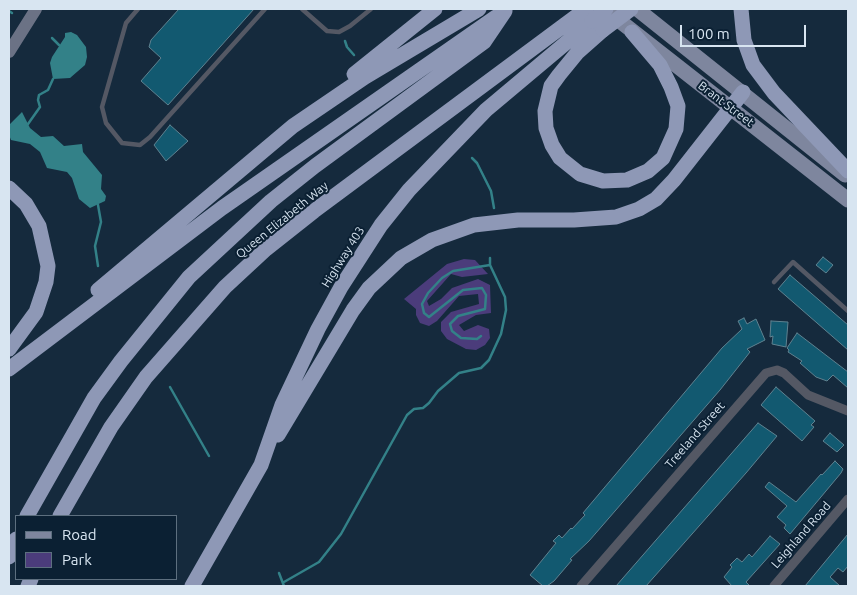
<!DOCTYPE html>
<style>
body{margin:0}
#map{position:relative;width:857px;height:595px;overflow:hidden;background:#152a3d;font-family:Ubuntu,sans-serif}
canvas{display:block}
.frame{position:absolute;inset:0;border:10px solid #d8e5f1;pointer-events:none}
.legend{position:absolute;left:15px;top:515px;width:162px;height:65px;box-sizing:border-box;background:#0b2033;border:1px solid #5d6f7f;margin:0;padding:6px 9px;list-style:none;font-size:15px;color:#d8e5f1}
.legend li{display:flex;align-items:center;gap:10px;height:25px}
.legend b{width:25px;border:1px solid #5d6f7f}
.scale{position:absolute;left:680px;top:25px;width:126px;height:22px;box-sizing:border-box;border:2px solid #d8e5f1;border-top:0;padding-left:6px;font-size:15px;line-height:18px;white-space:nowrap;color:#d8e5f1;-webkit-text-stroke:4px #0b2033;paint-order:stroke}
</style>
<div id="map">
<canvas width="857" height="595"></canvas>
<div class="frame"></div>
<ul class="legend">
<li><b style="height:6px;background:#7e869e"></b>Road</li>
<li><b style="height:14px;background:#4b3c7b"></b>Park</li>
</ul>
<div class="scale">100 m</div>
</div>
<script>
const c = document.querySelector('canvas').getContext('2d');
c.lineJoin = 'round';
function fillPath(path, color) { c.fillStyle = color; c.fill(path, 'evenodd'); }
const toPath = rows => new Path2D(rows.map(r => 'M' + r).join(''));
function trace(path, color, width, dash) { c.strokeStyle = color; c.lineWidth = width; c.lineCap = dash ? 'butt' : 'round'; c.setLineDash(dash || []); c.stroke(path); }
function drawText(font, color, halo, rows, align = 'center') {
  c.font = font + ' Ubuntu,sans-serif'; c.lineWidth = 4; c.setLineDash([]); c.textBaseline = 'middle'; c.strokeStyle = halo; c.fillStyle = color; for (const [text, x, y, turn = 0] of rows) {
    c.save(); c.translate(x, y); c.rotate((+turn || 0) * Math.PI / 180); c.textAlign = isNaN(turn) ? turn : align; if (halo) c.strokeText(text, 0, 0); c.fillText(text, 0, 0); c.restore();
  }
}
fillPath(toPath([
 [464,259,475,260,488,274,462,277,451,274,427,301,429,306,441,299,452,288,478,279,490,285,491,313,476,315,459,325,464,331,478,325,489,329,490,338,485,345,476,350,466,349,447,339,441,331,441,322,451,312,479,304,478,294,459,296,437,321,429,326,420,323,416,315,416,309,404,299,447,264]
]), '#4b3c7b');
fillPath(toPath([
 [71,32,77,35,86,47,87,57,85,65,70,78,53,79,50,63,52,57,65,37,65,33],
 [22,112,30,128,41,137,53,136,64,146,82,144,83,152,102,175,101,189,106,196,105,201,90,208,79,199,72,178,67,172,47,168,40,152,30,144,11,140,9,135,9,125]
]), '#338188');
trace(toPath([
 [9,11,12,13],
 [52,38,59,45],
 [345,41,347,47,354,55],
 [28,124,40,107,38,100,39,95,48,90,53,79],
 [472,158,477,163,491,191,494,208],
 [98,205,101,222,95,246,98,266],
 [481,336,477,339,461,338,452,331,450,324,458,316,485,309,486,295,482,288,463,290,429,317,424,313,422,304,428,293,442,278,453,271,490,265,490,258],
 [170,387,209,456],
 [279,573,284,586],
 [284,582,319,562,341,534,407,415,414,409,423,408,429,403,438,391,459,373,481,368,489,360,501,334,506,310,505,297,490,265]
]), '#338188', 2.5);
const building = toPath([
 [179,9,254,9,168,105,141,81,161,58,149,47,151,40,179,9],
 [170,125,188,141,166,161,154,145,170,125],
 [823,257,833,265,826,273,816,265,823,257],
 [790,275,848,325,848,350,778,289,790,275],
 [744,318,747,324,756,319,765,340,747,349,750,352,720,390,589,541,570,559,572,560,554,581,547,586,543,586,530,575,556,543,553,541,559,535,562,538,571,528,572,529,585,515,583,513,722,348,742,329,738,321,744,318],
 [771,321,788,322,786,347,772,344,773,336,770,337,771,321],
 [797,333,848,372,848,388,833,375,827,381,816,377,800,363,802,361,788,352,789,350,787,348,797,333],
 [776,387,815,421,811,425,814,427,802,441,761,405,776,387],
 [758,423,777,436,746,473,646,586,616,586,758,423],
 [830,433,844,445,837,452,823,441,830,433],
 [835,461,843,469,841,473,790,534,784,528,786,525,777,517,787,506,765,487,769,482,796,502,821,474,822,475,835,461],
 [848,534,848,566,843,572,838,568,830,577,840,586,805,586,848,534],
 [770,536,780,544,746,582,750,586,732,586,724,577,732,567,730,565,737,558,742,562,749,554,752,557,770,536]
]);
fillPath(building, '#125970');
trace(building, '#5f8290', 1);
trace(toPath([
 [138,9,126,23,102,107,106,123,122,143,140,145,150,137,265,9],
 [302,9,327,31,339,32,350,26,371,9],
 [774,282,793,262,848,311]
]), '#545864', 4.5);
trace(toPath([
 [581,586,766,373,777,370,784,373,808,395,848,411],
 [774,586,848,499]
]), '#545864', 9);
trace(toPath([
 [9,52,36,9]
]), '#6b7285', 12);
trace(toPath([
 [637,9,845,175],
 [607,11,848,200]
]), '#7e869e', 15);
trace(toPath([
 [741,9,744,40,753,65,774,93,848,171],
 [603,30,577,53,559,75,551,86,545,111,546,128,552,145,560,158,580,174,603,181,627,180,648,171,663,158,676,129,678,106,671,87,660,65,632,32],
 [354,74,435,9],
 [9,188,26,204,39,226,48,266,46,282,36,312,9,349],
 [98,290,293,126,365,77,479,9],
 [9,369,222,208,496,17],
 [278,435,353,310,369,288,401,258,432,240,474,225,518,220,574,220,616,217,639,209,656,199,674,180,743,92],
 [27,516,94,398,121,361,189,277,271,201,315,166,484,42,505,11],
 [60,516,111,427,146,377,225,287,266,249,314,211,586,9],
 [9,557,16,539],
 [28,586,31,579],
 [192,586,261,465,282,405,318,329,341,287,381,225,409,190,486,110,592,21]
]), '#8e98b6', 15);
trace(toPath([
 [592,21,606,9],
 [603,30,631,9]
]), '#8e98b6', 15);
drawText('12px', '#d8e5f1', '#0b2033', [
 ["Brant Street",726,104,37],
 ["Queen Elizabeth Way",282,220,-39],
 ["Highway 403",343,257,-58],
 ["Treeland Street",695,435,-49],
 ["Leighland Road",801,535,-49]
]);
</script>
